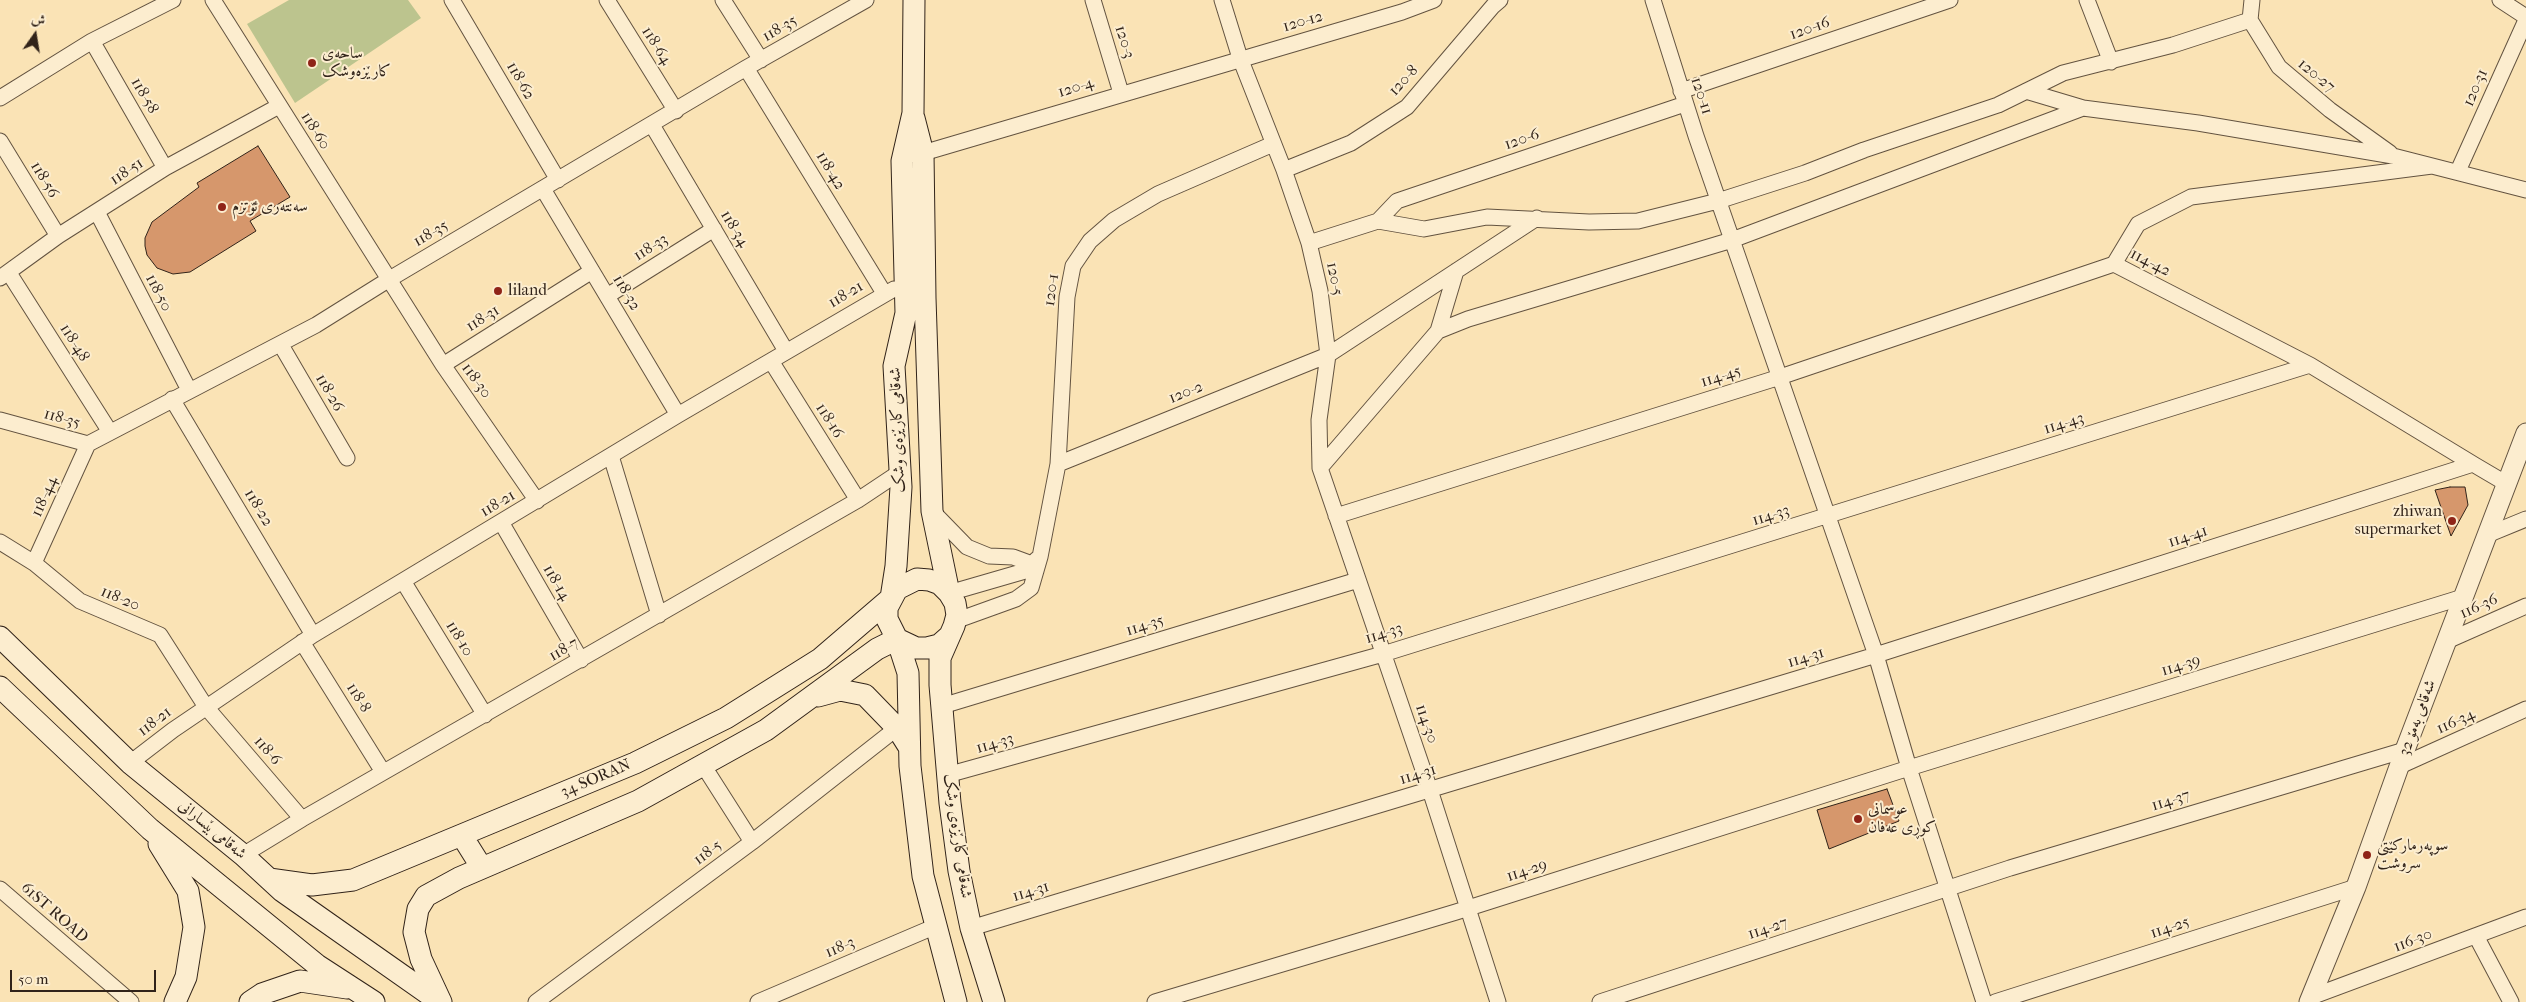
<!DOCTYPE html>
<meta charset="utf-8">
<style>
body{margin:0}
#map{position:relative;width:2526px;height:1002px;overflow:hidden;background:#fae3b5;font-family:"IM FELL French Canon",Amiri,serif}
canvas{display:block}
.north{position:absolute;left:10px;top:10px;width:50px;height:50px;-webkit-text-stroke:4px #fcedcf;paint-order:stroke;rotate:13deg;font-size:14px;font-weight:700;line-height:20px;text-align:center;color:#312319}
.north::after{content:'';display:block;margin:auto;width:18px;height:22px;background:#312319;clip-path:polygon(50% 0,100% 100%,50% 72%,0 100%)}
.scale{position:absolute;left:10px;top:970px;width:146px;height:22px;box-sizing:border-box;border:2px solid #312319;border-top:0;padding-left:6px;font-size:15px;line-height:18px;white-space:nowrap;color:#312319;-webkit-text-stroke:4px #fcedcf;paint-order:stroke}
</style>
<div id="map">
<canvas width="2526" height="1002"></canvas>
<div class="north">ش</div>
<div class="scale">50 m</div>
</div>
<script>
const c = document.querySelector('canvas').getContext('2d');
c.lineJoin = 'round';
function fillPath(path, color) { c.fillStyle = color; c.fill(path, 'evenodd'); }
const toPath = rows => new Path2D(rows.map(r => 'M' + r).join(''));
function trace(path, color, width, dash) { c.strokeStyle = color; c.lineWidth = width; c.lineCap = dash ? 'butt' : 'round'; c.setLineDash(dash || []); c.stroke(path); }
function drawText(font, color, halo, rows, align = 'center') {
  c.font = font + ' "IM FELL French Canon",Amiri,serif'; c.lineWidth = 4; c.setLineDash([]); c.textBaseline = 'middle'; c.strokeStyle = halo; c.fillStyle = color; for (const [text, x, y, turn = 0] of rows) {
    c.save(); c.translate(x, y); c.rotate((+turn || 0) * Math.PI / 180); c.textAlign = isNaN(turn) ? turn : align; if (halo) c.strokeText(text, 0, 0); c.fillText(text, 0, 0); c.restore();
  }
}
fillPath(toPath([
 [289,0,408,0,421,18,295,103,247,24]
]), '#bcc48e');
const building = toPath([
 [258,146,290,197,250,221,256,231,190,272,173,274,157,268,147,255,145,246,145,238,152,222,199,187,197,183,258,146],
 [2450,487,2465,487,2468,505,2451,536,2435,490,2450,487],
 [1887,789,1899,821,1829,849,1817,810,1887,789]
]);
fillPath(building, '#d6976c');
trace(building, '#312319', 1);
const minor = toPath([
 [213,0,443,365,537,501],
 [452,0,558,180],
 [607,0,676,111],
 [723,0,761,60],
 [1093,0,1121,93],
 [1222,0,1240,58,1284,170,1309,243,1320,291,1328,355,1319,420,1320,468,1430,790,1498,1002],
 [1653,0,1696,136,1876,655,1909,768,1984,1002],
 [2087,0,2111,62],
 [2252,0,2250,20,2279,67,2330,110,2390,153],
 [2500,0,2526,17],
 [92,41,165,168],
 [746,68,884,293],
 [1681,91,1950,0],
 [2026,91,2083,108,2198,123,2393,156,2526,190],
 [0,98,92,41,173,0],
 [652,125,786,351],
 [0,141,58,236],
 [923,153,1402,12,1434,0],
 [2432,166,2191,197,2138,224,2114,264,2310,365,2473,464],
 [1284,170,1351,143,1407,107,1493,6,1500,0],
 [2458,171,2526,20],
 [543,189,678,415],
 [97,212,189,390],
 [1378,221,1397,201,1685,104],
 [1309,243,1378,221,1424,229,1487,217,1589,222,1638,221,1718,201,1805,173,1864,150,1998,105,2063,73,2173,45,2250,20],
 [9,273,110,432],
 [0,278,58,236,165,168,279,106],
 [607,296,714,229],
 [1438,331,1456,271],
 [281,345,347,458],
 [771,361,858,500],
 [443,365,592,271],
 [172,399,313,635],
 [0,420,88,444,316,325,388,280,746,68,866,0],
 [611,456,659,615],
 [1058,464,1328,355,1537,218],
 [1320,468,1438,331,1468,319,1732,240,2083,108],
 [932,511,967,547,989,556,1013,557,1032,564],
 [1336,516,1780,377,2114,264],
 [501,522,581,660],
 [2487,535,2526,519],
 [0,542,34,563,80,601,160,635,206,707,302,819],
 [34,563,88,444],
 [403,581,485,715],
 [949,593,1025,571,1037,559],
 [955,621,1016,599,1031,588,1040,557,1058,464,1067,297,1073,266,1090,241,1114,220,1158,194,1273,144],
 [2447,641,2526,606],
 [302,642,383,772],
 [942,706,1358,580],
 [130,763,173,730,313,635,678,415,894,289],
 [703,765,752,842],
 [2400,766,2526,709],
 [947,775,1383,654,2310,365],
 [243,855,302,819,858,500,900,472],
 [0,889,131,1002],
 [971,928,1876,655,2473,464,2507,484],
 [2476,936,2511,1002],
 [2311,997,2526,917],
 [536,1002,752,842,897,728],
 [758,1002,936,926],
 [1155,1002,1456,912,1909,768,2463,597],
 [1600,1002,2010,868,2405,750],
 [1995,1002,2356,887]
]);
const tertiary = toPath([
 [2309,1002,2356,887,2405,750,2526,433]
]);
const secondary = toPath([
 [914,118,923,153,925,298,932,511,949,593],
 [0,637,130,763,243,855,282,891,440,1002],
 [948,637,939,645,927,648,916,648,897,639,887,619,887,608,897,589,917,579,929,580,940,584,949,593,955,603,957,615,954,626,940,658,940,685,950,803,959,871,971,928,994,1002],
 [0,687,150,829,317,965,374,1002],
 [818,696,840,690,865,695,897,728,909,747],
 [462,836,482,868],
 [159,844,188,891,194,927,186,977,175,1002],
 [269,879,312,885,353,880,635,763,726,718,820,659,891,598,896,566,901,487,894,366,906,313,902,161,913,113,914,0],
 [250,1002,262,994,300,981,347,988],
 [441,1002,421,959,414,932,418,909,426,896,459,878,638,801,766,730,877,649,897,639,908,673,910,766,923,876,956,1002]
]);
trace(minor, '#635340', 17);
trace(tertiary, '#635340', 21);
trace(secondary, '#312319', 23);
trace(minor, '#fcedcf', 15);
trace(tertiary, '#fcedcf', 19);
trace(secondary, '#fcedcf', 21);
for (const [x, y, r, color] of [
 [312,63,5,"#8f2418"],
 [222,207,5,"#8f2418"],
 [498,291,5,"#8f2418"],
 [2452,521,5,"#8f2418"],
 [1858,819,5,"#8f2418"],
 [2367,855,5,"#8f2418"]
]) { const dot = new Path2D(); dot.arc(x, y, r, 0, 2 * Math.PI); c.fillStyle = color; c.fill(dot); trace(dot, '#fcedcf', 2); }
drawText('16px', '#312319', '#fcedcf', [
 ["120-12",1303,22,-16],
 ["118-35",780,29,-30],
 ["120-16",1810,29,-19],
 ["120-3",1124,42,73],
 ["118-64",656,46,58],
 ["120-27",2316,76,40],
 ["118-62",520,81,60],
 ["120-8",1404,81,-47],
 ["120-4",1076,88,-17],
 ["120-31",2476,88,-66],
 ["118-58",144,96,60],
 ["120-11",1701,96,72],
 ["118-60",315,131,58],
 ["120-6",1522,140,-19],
 ["118-42",830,171,59],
 ["118-51",127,172,-33],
 ["118-56",44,180,59],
 ["118-34",734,229,59],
 ["118-35",431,234,-30],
 ["118-33",651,248,-32],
 ["114-42",2150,263,27],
 ["120-5",1334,279,79],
 ["120-1",1052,290,-82],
 ["118-50",158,293,63],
 ["118-32",626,293,59],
 ["118-21",846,295,-31],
 ["118-31",483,319,-32],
 ["118-48",74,343,58],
 ["114-45",1721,377,-17],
 ["118-30",476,381,54],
 ["118-26",329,393,60],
 ["120-2",1186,393,-22],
 ["118-35",62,419,16],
 ["118-16",829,421,58],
 ["114-43",2064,424,-17],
 ["شەقامی کارێزەی وشک",898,430,-92],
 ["118-44",45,497,-66],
 ["118-21",498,504,-31],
 ["118-22",258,508,59],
 ["114-33",1771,516,-17],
 ["114-41",2188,537,-18],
 ["118-14",556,583,60],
 ["118-20",120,599,23],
 ["116-36",2479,607,-24],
 ["114-35",1145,626,-17],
 ["114-33",1384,634,-17],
 ["118-10",459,639,59],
 ["118-7",564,650,-30],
 ["114-31",1806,658,-17],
 ["114-39",2181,666,-17],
 ["118-8",358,698,58],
 ["شەقامی بەمۆ 32",2418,718,-70],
 ["118-21",155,722,-37],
 ["116-34",2456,722,-24],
 ["114-30",1426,724,71],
 ["114-33",995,744,-16],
 ["118-6",267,751,49],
 ["114-31",1418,775,-17],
 ["34 SORAN",596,779,-23],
 ["114-37",2171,801,-17],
 ["شەقامی بێسارانی",212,830,40],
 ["شەقامی کارێزەی وشک",957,836,82],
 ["118-5",708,853,-37],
 ["114-29",1527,871,-18],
 ["114-31",1031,892,-17],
 ["61ST ROAD",54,913,41],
 ["114-25",2170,928,-18],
 ["114-27",1768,929,-18],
 ["116-30",2413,941,-21],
 ["118-3",840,948,-23]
]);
drawText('16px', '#312319', '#fcedcf', [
 ["ساحه‌ی",322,54],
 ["کارێزه‌وشک",322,72],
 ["سەنتەری ئۆتزم",232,207],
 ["liland",508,291],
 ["zhiwan",2442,512,"right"],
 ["supermarket",2442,530,"right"],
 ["عوسمانی",1868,810],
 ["کوڕی عەفان",1868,828],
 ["سوپەرمارکێتی",2377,846],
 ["سروشت",2377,864]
], 'left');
</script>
